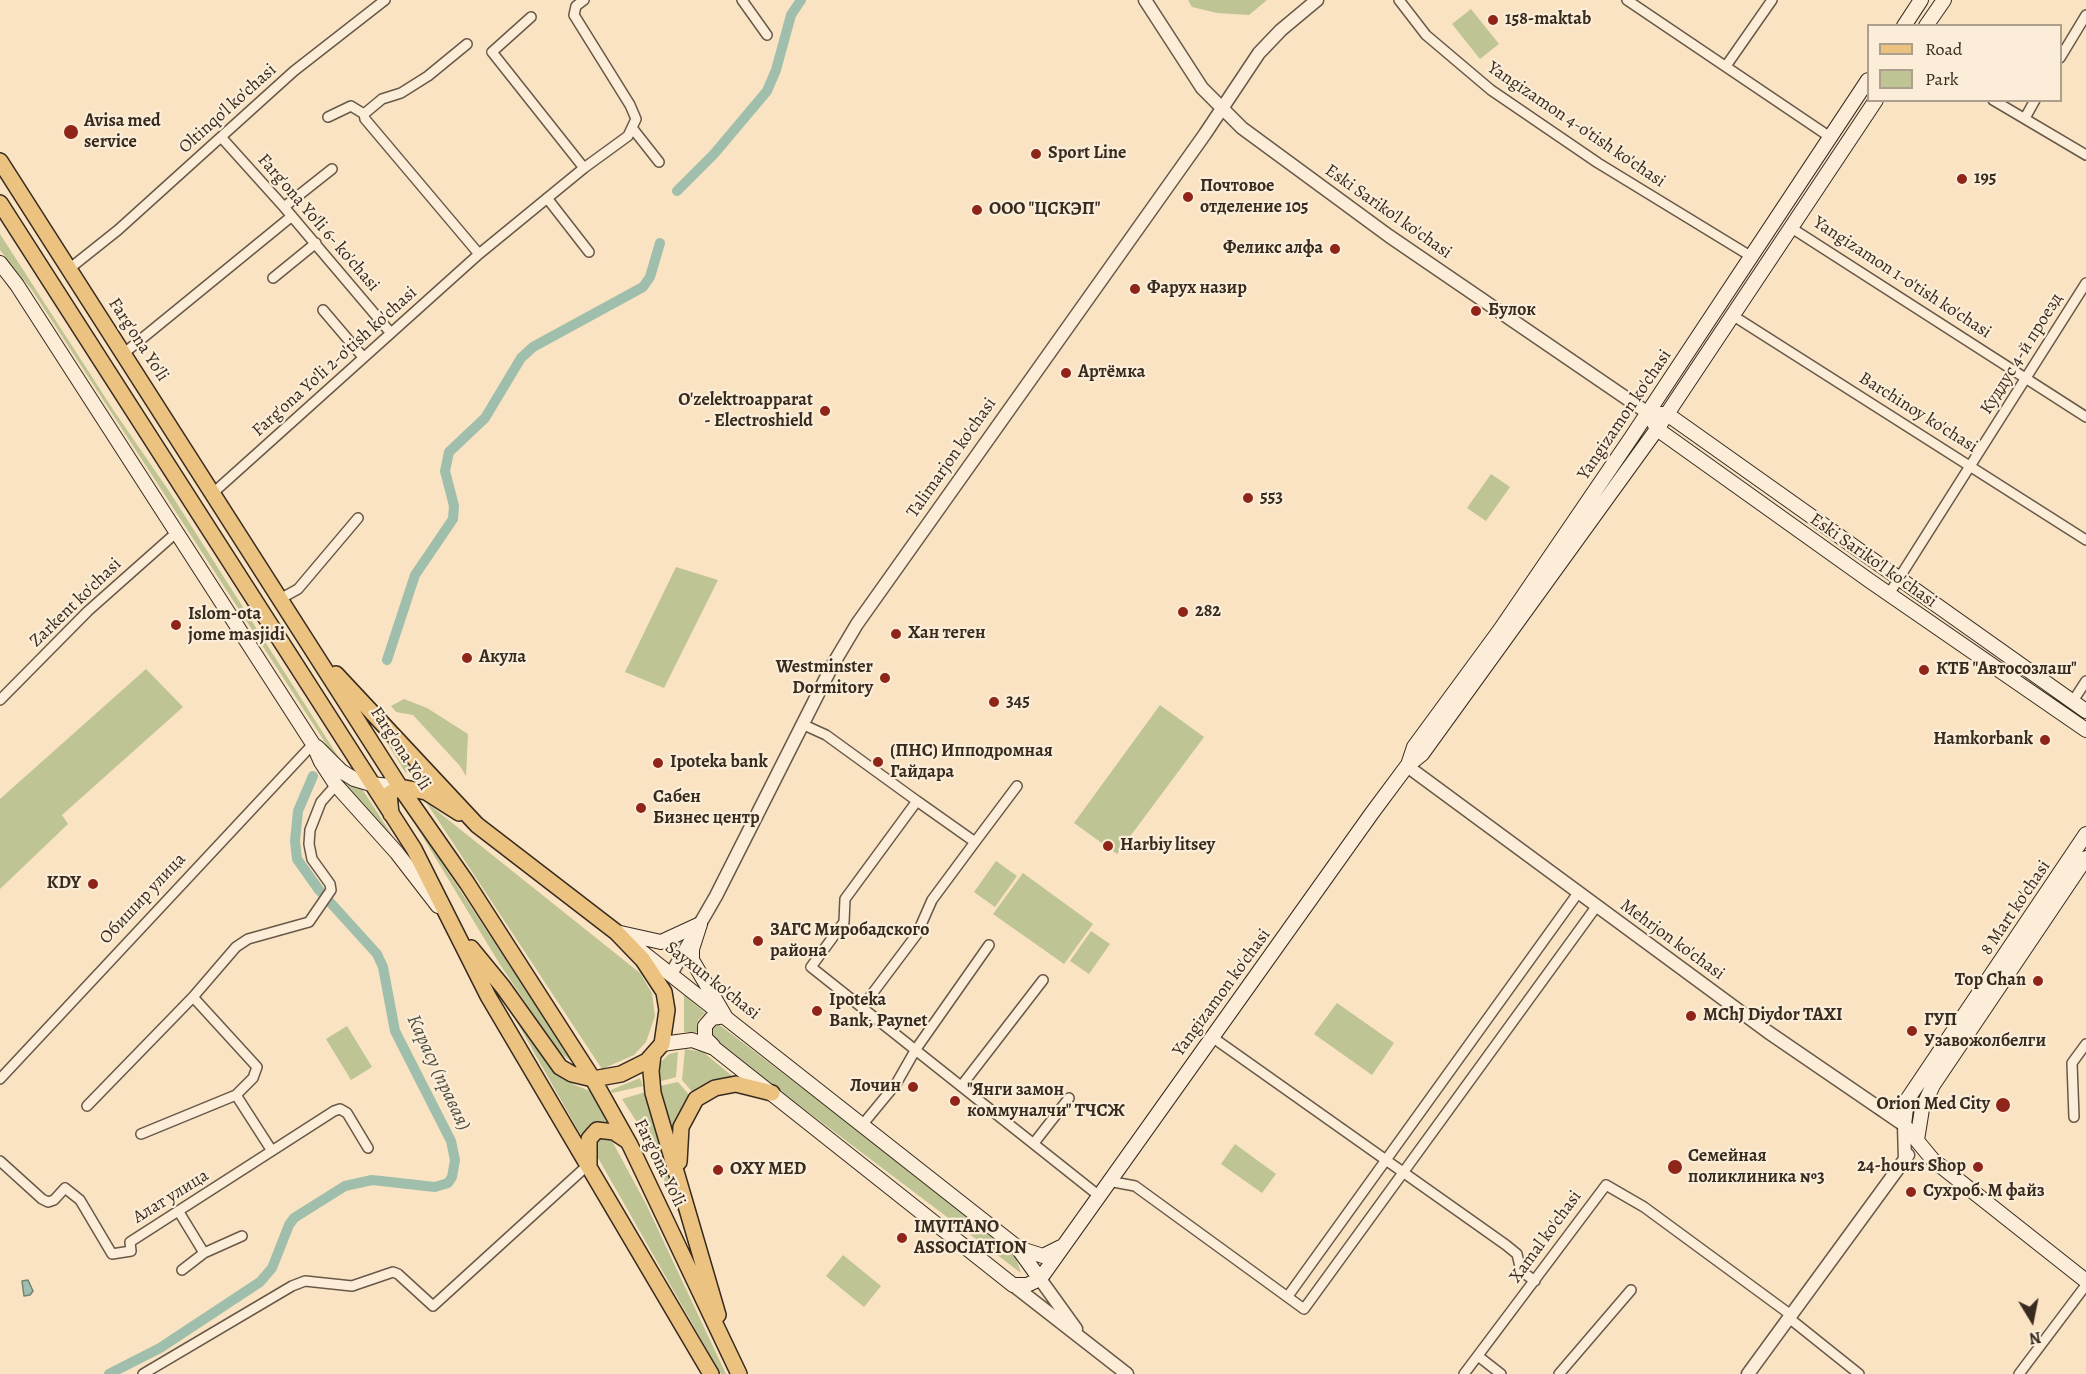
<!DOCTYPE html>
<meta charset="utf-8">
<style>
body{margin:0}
#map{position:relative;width:2086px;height:1374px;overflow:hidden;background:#f9e3c2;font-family:Alegreya,serif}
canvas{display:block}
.legend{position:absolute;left:1867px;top:24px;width:195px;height:78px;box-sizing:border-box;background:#fbedd7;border:2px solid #ad9f8d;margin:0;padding:8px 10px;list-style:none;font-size:18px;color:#372a1f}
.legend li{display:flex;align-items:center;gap:12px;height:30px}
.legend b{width:30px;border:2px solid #ad9f8d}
.north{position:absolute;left:2002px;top:1290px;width:60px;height:60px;-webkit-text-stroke:4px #fbedd7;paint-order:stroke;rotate:170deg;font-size:16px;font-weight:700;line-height:24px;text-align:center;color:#372a1f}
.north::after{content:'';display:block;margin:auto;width:21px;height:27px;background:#372a1f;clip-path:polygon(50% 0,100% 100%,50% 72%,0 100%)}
</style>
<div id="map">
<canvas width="2086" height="1374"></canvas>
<ul class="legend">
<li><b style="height:8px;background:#ecc281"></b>Road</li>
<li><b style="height:16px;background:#bec493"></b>Park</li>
</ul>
<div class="north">N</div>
</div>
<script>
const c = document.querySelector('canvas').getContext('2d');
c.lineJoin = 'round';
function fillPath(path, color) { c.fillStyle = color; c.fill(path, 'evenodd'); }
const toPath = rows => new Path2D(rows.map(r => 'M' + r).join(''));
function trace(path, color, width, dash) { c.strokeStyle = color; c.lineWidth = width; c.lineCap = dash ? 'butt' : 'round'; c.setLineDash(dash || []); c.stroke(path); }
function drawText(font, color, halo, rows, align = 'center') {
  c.font = font + ' Alegreya,serif'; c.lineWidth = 4.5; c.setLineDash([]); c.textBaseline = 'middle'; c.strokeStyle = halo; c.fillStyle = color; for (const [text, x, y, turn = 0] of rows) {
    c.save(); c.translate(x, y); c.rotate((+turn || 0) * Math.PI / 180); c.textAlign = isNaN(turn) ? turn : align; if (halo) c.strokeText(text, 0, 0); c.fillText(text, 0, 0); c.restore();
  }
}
fillPath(toPath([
 [1188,0,1267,0,1249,15,1217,13,1192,7],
 [1471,9,1499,44,1480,59,1452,24],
 [0,234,114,411,169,491,341,761,330,750,32,290,0,250],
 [1491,474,1510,487,1486,521,1467,508],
 [676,567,718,580,664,688,625,672],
 [146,669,183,707,62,815,68,824,0,889,0,799],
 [404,699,427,708,468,734,466,776,460,766,413,715,396,712,391,706],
 [1160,705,1204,737,1117,854,1074,823],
 [379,729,428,782,405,772],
 [323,757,360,786,405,855,342,784],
 [426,802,640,973,652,993,655,1016,646,1042,634,1055,602,1069],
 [406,809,575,1064,559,1052,499,963],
 [996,861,1017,876,995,907,974,892],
 [1023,873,1093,924,1064,964,993,914],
 [1091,931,1110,944,1089,974,1070,961],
 [501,994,554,1071,570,1083,590,1091,609,1124,599,1123,583,1139],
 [684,995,705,1013,698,1020,697,1032,684,1032],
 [1337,1003,1394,1043,1372,1075,1314,1034],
 [717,1023,1013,1249,1021,1273,709,1037,710,1026],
 [347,1026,372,1067,351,1080,326,1039],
 [685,1049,703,1052,736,1079,695,1095,682,1080],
 [678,1052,676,1077,658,1082,660,1063,669,1054],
 [640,1078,643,1086,612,1093,611,1090],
 [678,1082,692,1098,673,1135,660,1086],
 [646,1092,690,1238,667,1188,651,1144,622,1099],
 [601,1136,612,1141,646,1204,726,1374,721,1374,597,1156,594,1145],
 [1235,1144,1276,1174,1262,1193,1221,1164],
 [843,1255,881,1286,864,1307,826,1276]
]), '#bec493');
const water = toPath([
 [28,1280,33,1291,30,1295,24,1296,22,1281,28,1280]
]);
fillPath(water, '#9fbfac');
trace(water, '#758374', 1.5);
trace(toPath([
 [677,191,714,154,767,91,776,70,791,15,801,0],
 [387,660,415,575,453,519,454,506,445,471,449,452,485,418,521,358,533,347,643,287,650,277,660,243],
 [109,1374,160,1348,260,1282,272,1268,289,1225,294,1218,345,1186,372,1180,435,1187,448,1183,452,1177,455,1160,451,1141,395,1031,383,967,377,954,319,890,297,859,295,841,298,811,313,776]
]), '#9fbfac', 10);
const minor = toPath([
 [742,0,767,35],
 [1399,0,1426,35,1491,90,1598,163,1752,257],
 [1627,0,1830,137],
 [531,17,492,52,584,168],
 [467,44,428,76,401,93,382,99,364,114,365,119,479,254],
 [2060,58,2086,15],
 [1726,66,1772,0],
 [1993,100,2086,155],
 [328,117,351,106,364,114],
 [2025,118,2035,100],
 [633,129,659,162],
 [221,137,284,207,390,332],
 [547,198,589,252],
 [284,207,332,169],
 [1790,227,2086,417],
 [69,269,118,230,294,71,385,0],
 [273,278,316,243],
 [323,310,363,357],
 [1732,315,2086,540],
 [123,354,292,216],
 [213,493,479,254,584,168,628,136,636,119,630,105,574,15,576,6,584,0],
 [1889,594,2086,283],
 [280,599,298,589,358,518],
 [0,700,88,611,177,532],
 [2073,701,2086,681],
 [804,725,826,735,917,801,845,899,844,922,811,967,1098,1195],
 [975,842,1017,786],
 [863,1006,917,934,932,900,975,842,917,801],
 [1212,1037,1506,1245,1517,1254,1521,1271,1535,1281],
 [0,1079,313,744],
 [962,1085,1043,980],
 [236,1095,272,1151],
 [87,1106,193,997,236,947,248,939,309,922,331,890,330,884,312,859,309,844,310,830,321,802,336,785],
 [2074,1117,2072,1063,2086,1044],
 [863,1124,896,1084,916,1049,989,945],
 [141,1134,236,1095,253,1078,257,1067,193,997],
 [1034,1143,1069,1098],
 [0,1161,42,1199,48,1202,54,1200,65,1188,80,1200,112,1254,131,1251,130,1242,334,1111,340,1109,347,1113,368,1148],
 [1108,1181,1135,1186,1304,1309,1596,907],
 [179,1212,204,1253],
 [182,1270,204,1253,242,1236],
 [1288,1296,1578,893],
 [1789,1318,1859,1374],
 [1478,1356,1501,1374],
 [143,1374,292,1286,305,1281,352,1286,393,1272,398,1274,433,1306,589,1164],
 [1464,1374,1606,1185,1644,1207,1791,1315],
 [1559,1374,1631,1290],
 [2019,1374,2086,1285]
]);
const tertiary = toPath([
 [1145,0,1202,88,1242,128,1389,236,1648,413],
 [1407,766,1768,1032,1904,1125,1905,1160],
 [671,974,716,896,832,666,857,624,1205,134,1259,53,1281,30,1317,0],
 [1040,1279,1076,1329],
 [1013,1285,1127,1374],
 [1748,1374,1908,1155]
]);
const secondary = toPath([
 [1904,26,1921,0],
 [1926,26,1944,0],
 [0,263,17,285,313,744,321,762,336,785,397,853,438,906],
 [1659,414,1667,414,2086,711],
 [1654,423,1657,429,1870,581,2086,730],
 [317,747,341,771,354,779,371,784,400,787],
 [1408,765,1414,747,1500,630,1631,438,1868,80],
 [2086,834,1907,1100,1904,1125,1933,1160,2086,1281],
 [700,924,692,949,692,960,725,1016,712,1018,705,1026,705,1038,713,1046],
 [616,932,661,942,700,924],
 [637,948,1017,1247,1040,1279],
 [662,1044,692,1040,714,1048,1013,1285,1027,1285,1040,1279,1372,813,1407,766,1422,754,1657,429,1876,100],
 [1881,1108,1897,1111,1907,1100],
 [1917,1140,1922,1109,1933,1085,2086,858],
 [1018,1248,1043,1256,1061,1247]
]);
const primary = toPath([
 [0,161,400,787,467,883,593,1079,630,1145,739,1374],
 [0,203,414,849,488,996,711,1374],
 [336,674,477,825,616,932,643,960,664,992,667,1010,662,1044,647,1061,621,1074,593,1079,572,1074,560,1067,503,987,471,948],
 [391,814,389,794,400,787,426,792,459,813],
 [653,1055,651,1071,653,1093,718,1315],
 [679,1162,681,1127,696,1099,715,1088,736,1084,772,1093],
 [589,1164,589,1139,597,1130,614,1132,626,1140]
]);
trace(minor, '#685848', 12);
trace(tertiary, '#685848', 15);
trace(secondary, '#372a1f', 16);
trace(primary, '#372a1f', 18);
trace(minor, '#fbedd7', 9);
trace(tertiary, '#fbedd7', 12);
trace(secondary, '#fbedd7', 14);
trace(primary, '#ecc281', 15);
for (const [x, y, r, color] of [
 [1493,20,6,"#8f2418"],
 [71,132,8,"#8f2418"],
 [1036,154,6,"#8f2418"],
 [1962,179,6,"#8f2418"],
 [1188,197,6,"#8f2418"],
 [977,210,6,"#8f2418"],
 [1335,249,6,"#8f2418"],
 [1135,289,6,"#8f2418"],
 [1476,311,6,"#8f2418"],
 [1066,373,6,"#8f2418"],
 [825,411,6,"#8f2418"],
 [1248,498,6,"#8f2418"],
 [1183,612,6,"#8f2418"],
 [176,625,6,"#8f2418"],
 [896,634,6,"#8f2418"],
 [467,658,6,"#8f2418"],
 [1924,670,6,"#8f2418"],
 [885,678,6,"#8f2418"],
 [994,702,6,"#8f2418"],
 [2045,740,6,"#8f2418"],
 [878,762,6,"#8f2418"],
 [658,763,6,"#8f2418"],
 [641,808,6,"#8f2418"],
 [1108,846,6,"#8f2418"],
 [93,884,6,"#8f2418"],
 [758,941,6,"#8f2418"],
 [2038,981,6,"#8f2418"],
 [817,1011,6,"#8f2418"],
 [1691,1016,6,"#8f2418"],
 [1912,1031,6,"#8f2418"],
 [913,1087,6,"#8f2418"],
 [955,1101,6,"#8f2418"],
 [2003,1105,8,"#8f2418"],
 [1675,1167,8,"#8f2418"],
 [1978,1167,6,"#8f2418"],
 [718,1170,6,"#8f2418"],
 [1911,1192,6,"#8f2418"],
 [902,1238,6,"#8f2418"]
]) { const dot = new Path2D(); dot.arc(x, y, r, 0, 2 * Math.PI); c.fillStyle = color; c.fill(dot); trace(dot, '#fbedd7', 2); }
drawText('bold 18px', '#372a1f', '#fbedd7', [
 ["158-maktab",1505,20],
 ["Avisa med",84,122],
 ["service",84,143],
 ["Sport Line",1048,154],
 ["195",1974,179],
 ["Почтовое",1200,187],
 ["отделение 105",1200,208],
 ["ООО \"ЦСКЭП\"",989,210],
 ["Феликс алфа",1323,249,"right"],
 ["Фарух назир",1147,289],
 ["Булок",1488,311],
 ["Артёмка",1078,373],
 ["O'zelektroapparat",813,401,"right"],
 ["- Electroshield",813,422,"right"],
 ["553",1260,498],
 ["282",1195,612],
 ["Islom-ota",188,615],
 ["jome masjidi",188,636],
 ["Хан теген",908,634],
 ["Акула",479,658],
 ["Westminster",873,668,"right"],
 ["Dormitory",873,689,"right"],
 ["КТБ \"Автосозлаш\"",1936,670],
 ["345",1006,702],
 ["Hamkorbank",2033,740,"right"],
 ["(ПНС) Ипподромная",890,752],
 ["Гайдара",890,773],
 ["Ipoteka bank",670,763],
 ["Сабен",653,798],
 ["Бизнес центр",653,819],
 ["Harbiy litsey",1120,846],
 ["KDY",81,884,"right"],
 ["ЗАГС Миробадского",770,931],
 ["района",770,952],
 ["Top Chan",2026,981,"right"],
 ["Ipoteka",829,1001],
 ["Bank, Paynet",829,1022],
 ["MChJ Diydor TAXI",1703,1016],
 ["ГУП",1924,1021],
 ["Узавожолбелги",1924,1042],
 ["Лочин",901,1087,"right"],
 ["\"Янги замон",967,1091],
 ["коммуналчи\" ТЧСЖ",967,1112],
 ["Orion Med City",1990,1105,"right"],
 ["Семейная",1688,1157],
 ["поликлиника №3",1688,1178],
 ["24-hours Shop",1966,1167,"right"],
 ["OXY MED",730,1170],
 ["Сухроб. М файз",1923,1192],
 ["IMVITANO",914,1228],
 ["ASSOCIATION",914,1249]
], 'left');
drawText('18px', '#372a1f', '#fbedd7', [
 ["Oltinqo'l ko'chasi",228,109,-42],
 ["Yangizamon 4-o'tish ko'chasi",1576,125,34],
 ["Eski Sariko'l ko'chasi",1388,212,35],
 ["Farg'ona Yo'li 6- ko'chasi",318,223,49],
 ["Yangizamon 1-o'tish ko'chasi",1902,278,33],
 ["Farg'ona Yo'li",138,340,57],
 ["Куддус 4-й проезд",2022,354,-58],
 ["Farg'ona Yo'li 2-o'tish ko'chasi",335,362,-42],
 ["Barchinoy ko'chasi",1918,413,32],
 ["Yangizamon ko'chasi",1625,415,-56],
 ["Talimarjon ko'chasi",952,458,-55],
 ["Eski Sariko'l ko'chasi",1873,561,35],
 ["Zarkent ko'chasi",76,603,-44],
 ["Farg'ona Yo'li",400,749,57],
 ["Обишир улица",143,899,-47],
 ["8 Mart ko'chasi",2016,908,-56],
 ["Mehrjon ko'chasi",1672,940,36],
 ["Sayxun ko'chasi",712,981,38],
 ["Yangizamon ko'chasi",1222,993,-54],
 ["Farg'ona Yo'li",659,1163,64],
 ["Алат улица",171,1197,-32],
 ["Xamal ko'chasi",1546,1237,-54]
]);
drawText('italic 20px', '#514f42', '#fbedd7', [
 ["Карасу (правая)",438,1073,65]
]);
</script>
